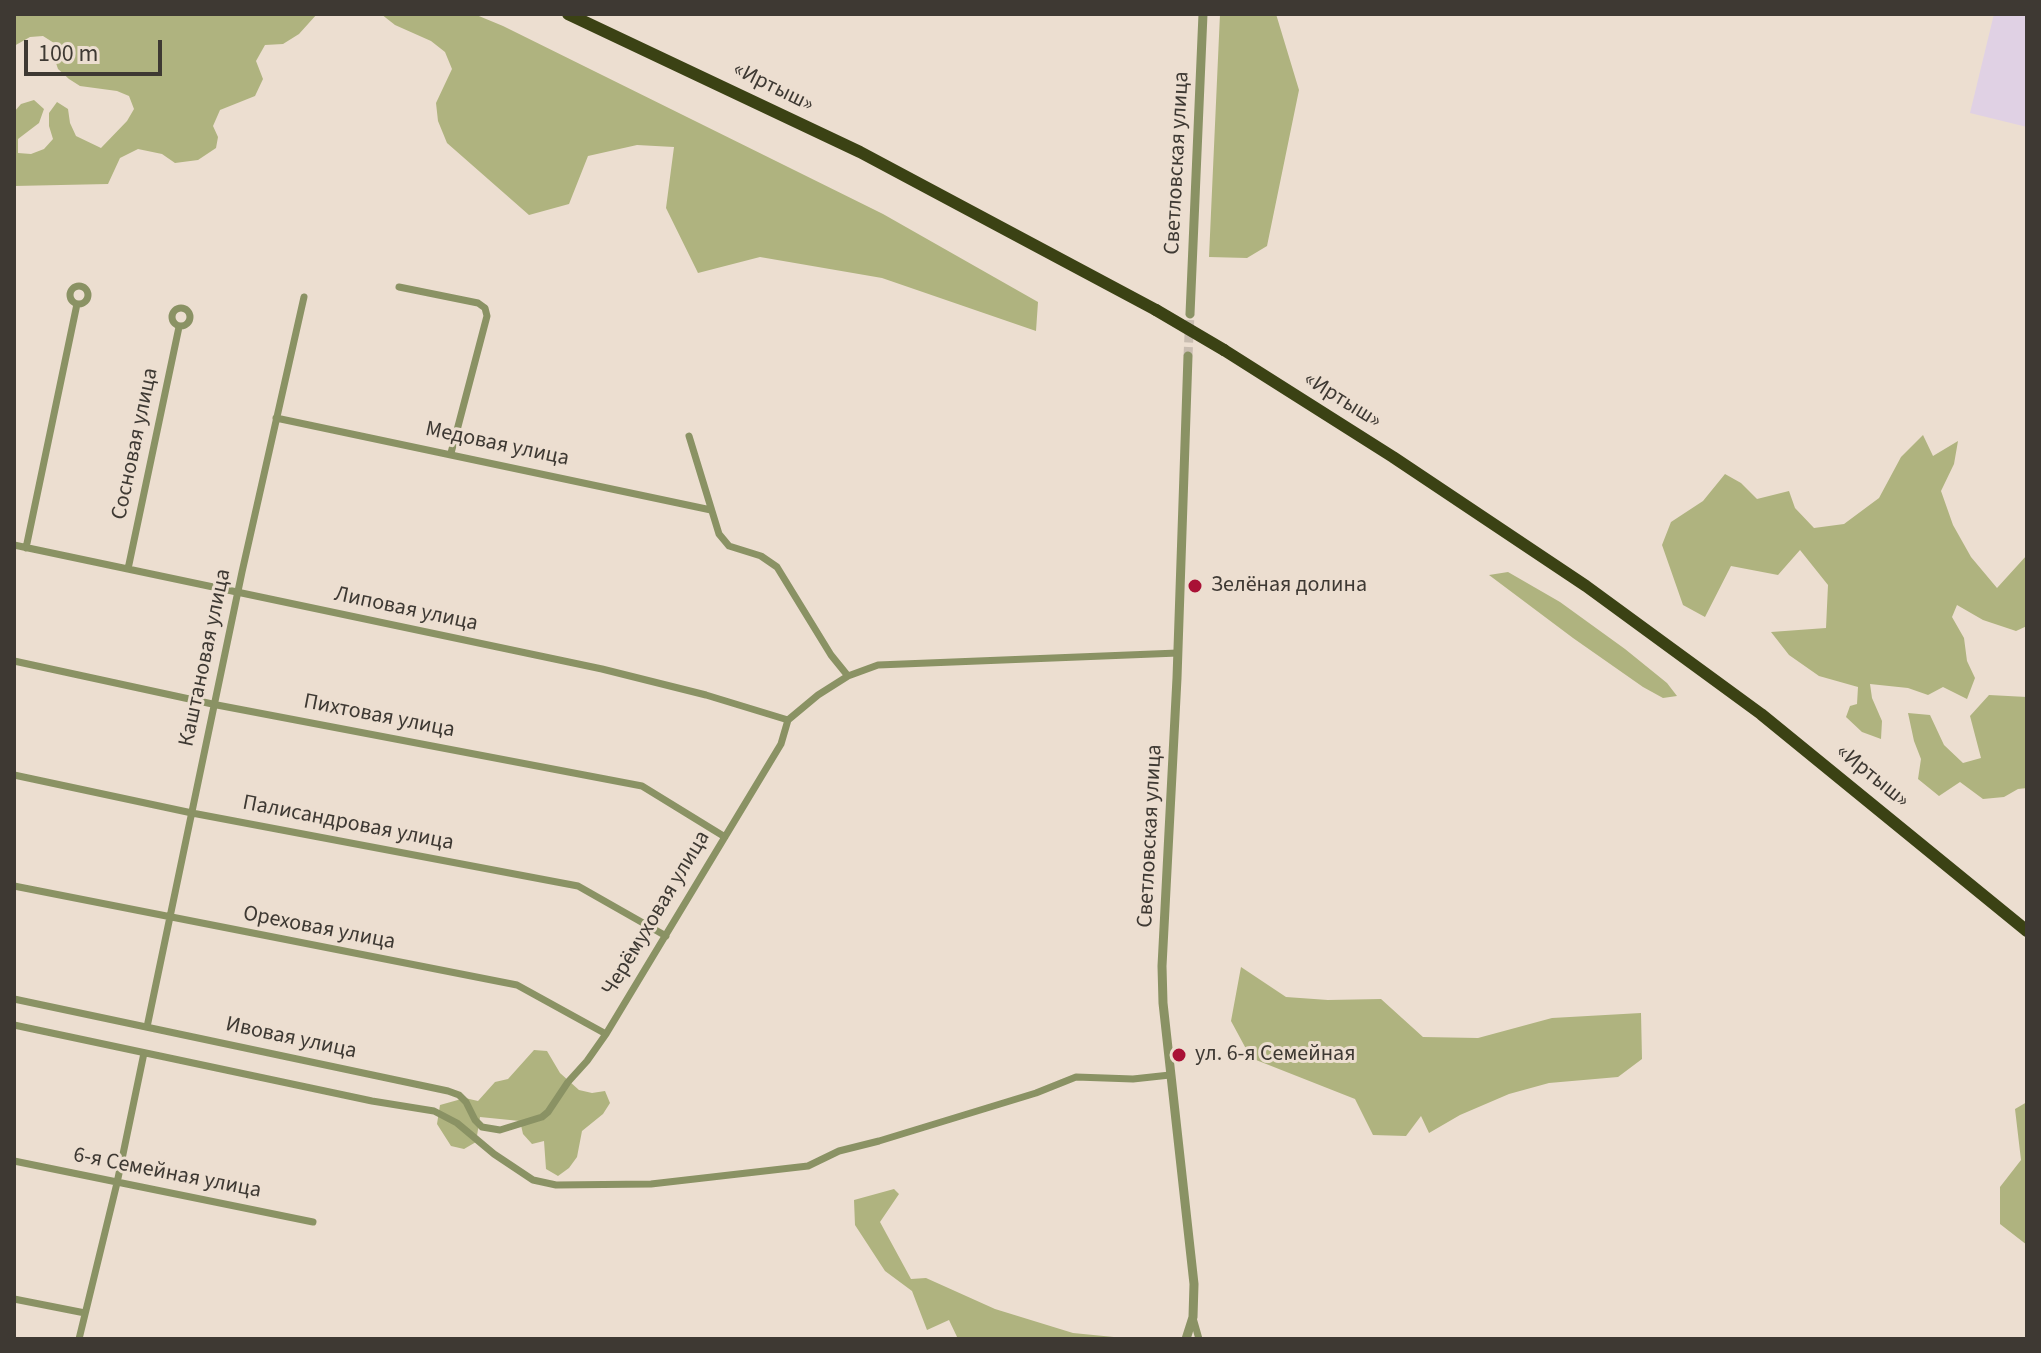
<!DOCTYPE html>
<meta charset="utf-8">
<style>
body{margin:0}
#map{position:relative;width:2041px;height:1353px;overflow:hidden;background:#ecded0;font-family:"Source Sans 3",sans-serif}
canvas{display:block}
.frame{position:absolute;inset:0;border:16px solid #3e3933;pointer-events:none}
.scale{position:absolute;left:24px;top:40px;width:138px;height:36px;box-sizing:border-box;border:4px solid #3e3933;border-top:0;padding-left:10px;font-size:24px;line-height:28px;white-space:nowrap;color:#3e3933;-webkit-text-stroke:6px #ecded0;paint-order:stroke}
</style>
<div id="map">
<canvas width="2041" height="1353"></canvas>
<div class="frame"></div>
<div class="scale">100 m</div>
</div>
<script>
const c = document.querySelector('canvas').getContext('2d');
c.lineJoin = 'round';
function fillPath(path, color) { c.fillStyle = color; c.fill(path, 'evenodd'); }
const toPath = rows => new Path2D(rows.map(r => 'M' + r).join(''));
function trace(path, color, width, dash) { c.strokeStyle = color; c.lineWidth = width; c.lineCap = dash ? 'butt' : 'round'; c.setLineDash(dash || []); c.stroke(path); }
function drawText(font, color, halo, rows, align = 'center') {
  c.font = font + ' "Source Sans 3",sans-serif'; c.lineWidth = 6; c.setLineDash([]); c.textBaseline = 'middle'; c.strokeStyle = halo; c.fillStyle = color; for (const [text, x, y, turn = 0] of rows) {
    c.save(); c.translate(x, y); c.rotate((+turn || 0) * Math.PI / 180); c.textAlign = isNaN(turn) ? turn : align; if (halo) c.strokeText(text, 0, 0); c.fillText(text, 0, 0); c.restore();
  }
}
fillPath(toPath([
 [1994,14,2027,14,2027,127,1970,113]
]), '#e0d1e4');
fillPath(toPath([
 [14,14,317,14,299,34,283,44,265,45,256,61,263,79,255,96,220,110,213,126,218,137,216,148,198,160,175,163,162,154,138,149,120,158,108,184,14,186,14,112,21,104,34,100,44,109,39,123,18,139,18,153,31,154,44,149,53,139,49,126,49,113,57,102,68,109,70,123,76,136,101,148,127,121,134,109,129,96,117,91,80,86,69,79,58,69,54,57,54,43,43,36,30,37,14,46],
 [381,14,474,14,503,26,883,214,1038,302,1036,331,882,278,760,257,698,273,666,208,674,147,637,145,588,156,569,204,529,215,447,143,438,121,436,103,452,69,445,52,431,41,395,25],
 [1220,14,1276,14,1299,90,1267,246,1247,258,1209,257],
 [1923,435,1933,456,1958,441,1954,464,1941,491,1953,525,1971,557,1997,588,2027,555,2027,626,2016,631,1983,620,1957,605,1952,617,1964,638,1967,661,1975,678,1967,699,1943,687,1928,695,1908,688,1870,684,1872,698,1882,721,1881,739,1862,732,1846,717,1850,706,1857,704,1858,687,1819,676,1789,655,1771,632,1826,628,1828,585,1800,550,1778,575,1731,566,1705,617,1683,605,1662,545,1671,522,1703,501,1725,474,1741,483,1757,499,1789,491,1795,508,1814,528,1844,524,1879,498,1901,457],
 [1508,572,1560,602,1625,649,1667,683,1677,696,1663,698,1643,687,1573,638,1489,575],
 [1989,695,2027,697,2027,788,2018,789,2004,797,1983,799,1960,782,1939,796,1918,779,1921,759,1914,741,1908,713,1930,715,1944,745,1963,763,1981,758,1970,716],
 [1241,967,1286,997,1328,1000,1381,999,1423,1037,1478,1038,1552,1018,1641,1013,1642,1059,1618,1077,1549,1083,1509,1094,1460,1115,1429,1133,1421,1116,1406,1136,1373,1135,1355,1099,1251,1058,1231,1021],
 [534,1050,547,1051,560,1073,579,1090,592,1093,605,1091,610,1103,603,1114,582,1131,577,1157,569,1168,558,1176,546,1169,544,1141,532,1144,523,1134,520,1121,480,1117,476,1142,464,1149,451,1146,437,1124,440,1105,465,1098,478,1101,495,1082,508,1079],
 [2027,1102,2027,1245,2000,1224,2000,1187,2021,1160,2015,1109],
 [894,1189,899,1194,880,1222,911,1279,926,1278,995,1309,1073,1333,1134,1339,958,1339,949,1320,927,1330,912,1291,885,1271,855,1225,854,1200]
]), '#afb37f');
trace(toPath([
 [1188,356,1190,314]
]), '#c9bdb1', 9, [9, 4.5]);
trace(toPath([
 '70 295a9 9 0 1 1 18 0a9 9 0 1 1-18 0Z',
 [399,287,478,303,485,308,487,316,451,453],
 '172 317a9 9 0 1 1 18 0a9 9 0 1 1-18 0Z',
 [276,418,711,510],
 [689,436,719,534,729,546,761,556,777,567,831,655,848,676],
 [14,545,602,669,706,695,788,720],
 [26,548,77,304],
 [128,569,179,327],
 [14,661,217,705,642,786,725,837],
 [14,775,192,813,578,886,666,936],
 [14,886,517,985,606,1034],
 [14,999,448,1091,459,1095,466,1102,475,1120,482,1127,500,1130,542,1117,548,1112,568,1082,587,1061,606,1034,781,744,788,720,818,695,848,676,878,665,1178,653],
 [14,1025,372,1101,434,1111,457,1123,494,1154,533,1180,556,1185,651,1184,808,1166,839,1151,879,1141,1036,1093,1076,1077,1133,1079,1170,1075],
 [147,1027,242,572,304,297],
 [14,1161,313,1222],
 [14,1299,85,1313],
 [1193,1318,1199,1339],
 [79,1339,117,1183,144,1053]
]), '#8a9264', 7);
trace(toPath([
 [1190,314,1203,14],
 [1186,1339,1193,1317,1194,1284,1163,1003,1162,966,1177,678,1188,356]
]), '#8a9264', 9);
trace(toPath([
 [568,14,860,152,1156,310],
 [1224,350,1393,457,1586,586,1761,714,2027,931]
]), '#3b4214', 12);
trace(toPath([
 [1156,310,1224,350]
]), '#3b4214', 12);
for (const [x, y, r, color] of [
 [1195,586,8,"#a91136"],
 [1179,1055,8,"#a91136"]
]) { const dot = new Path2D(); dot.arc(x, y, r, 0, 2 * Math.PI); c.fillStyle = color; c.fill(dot); trace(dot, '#ecded0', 3); }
drawText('22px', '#3e3933', '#ecded0', [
 ["«Иртыш»",773,88,26],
 ["Светловская улица",1178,163,-87],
 ["«Иртыш»",1342,401,32],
 ["Сосновая улица",136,444,-78],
 ["Медовая улица",497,445,12],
 ["Липовая улица",406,610,12],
 ["Каштановая улица",206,658,-78],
 ["Пихтовая улица",379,717,11],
 ["«Иртыш»",1872,777,39],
 ["Палисандровая улица",348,824,11],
 ["Светловская улица",1151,836,-87],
 ["Черёмуховая улица",657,914,-59],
 ["Ореховая улица",319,929,11],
 ["Ивовая улица",291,1039,12],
 ["6-я Семейная улица",167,1174,11]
]);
drawText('22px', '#3e3933', '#ecded0', [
 ["Зелёная долина",1211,586],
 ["ул. 6-я Семейная",1195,1055]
], 'left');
</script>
